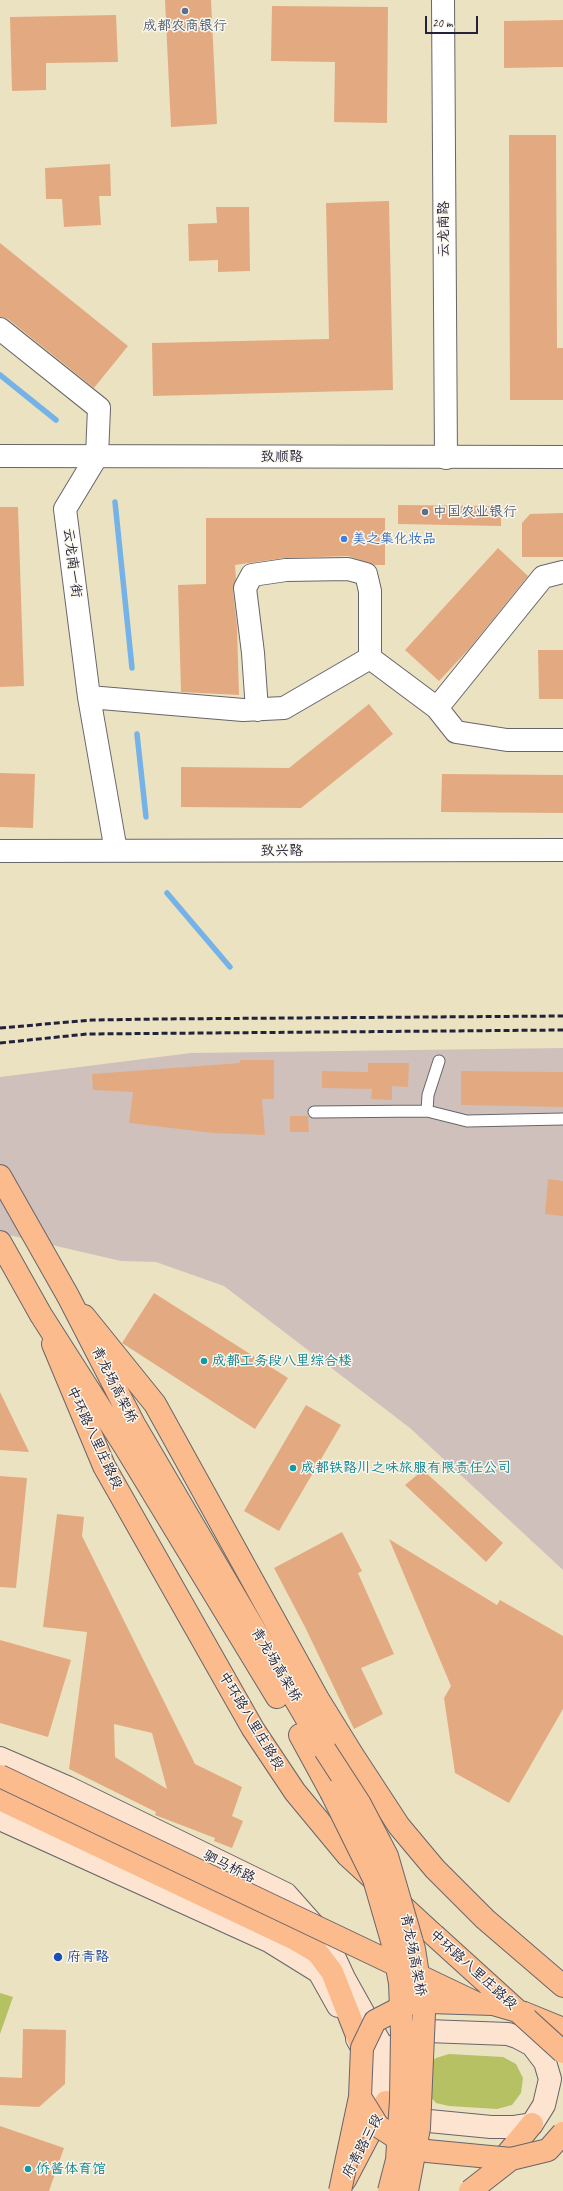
<!DOCTYPE html>
<meta charset="utf-8">
<style>
body{margin:0}
#map{position:relative;width:563px;height:2191px;overflow:hidden;background:#ebe2c2;font-family:Caveat,sans-serif}
canvas{display:block}
.scale{position:absolute;left:425px;top:16px;width:53px;height:18px;box-sizing:border-box;border:2px solid #22223b;border-top:0;padding-left:5px;font-size:12px;line-height:14px;white-space:nowrap;color:#22223b;-webkit-text-stroke:3px #fbf7ec;paint-order:stroke}
</style>
<div id="map">
<canvas width="563" height="2191"></canvas>
<div class="scale">20 m</div>
</div>
<script>
const c = document.querySelector('canvas').getContext('2d');
c.lineJoin = 'round';
function fillPath(path, color) { c.fillStyle = color; c.fill(path, 'evenodd'); }
const toPath = rows => new Path2D(rows.map(r => 'M' + r).join(''));
function trace(path, color, width, dash) { c.strokeStyle = color; c.lineWidth = width; c.lineCap = dash ? 'butt' : 'round'; c.setLineDash(dash || []); c.stroke(path); }
function drawText(font, color, halo, rows, align = 'center') {
  c.font = font + ' Caveat,"LXGW WenKai TC",sans-serif'; c.lineWidth = 3; c.setLineDash([]); c.textBaseline = 'middle'; c.strokeStyle = halo; c.fillStyle = color; for (const [text, x, y, turn = 0] of rows) {
    c.save(); c.translate(x, y); c.rotate((+turn || 0) * Math.PI / 180); c.textAlign = isNaN(turn) ? turn : align; if (halo) c.strokeText(text, 0, 0); c.fillText(text, 0, 0); c.restore();
  }
}
fillPath(toPath([
 [563,1048,563,1570,410,1428,224,1286,156,1262,121,1261,0,1233,0,1077,191,1053]
]), '#d0c0bc');
fillPath(toPath([
 [0,1993,13,1997,0,2034],
 [449,2054,503,2057,516,2064,523,2078,521,2093,512,2105,497,2109,449,2106,436,2103,427,2093,426,2067,436,2058]
]), '#b5c162');
trace(toPath([
 [0,375,56,420],
 [115,502,132,668],
 [137,734,146,817],
 [167,893,230,967]
]), '#75b2e7', 5.5);
fillPath(toPath([
 [165,0,211,0,217,124,171,127],
 [272,6,388,7,387,123,334,122,335,62,271,61],
 [116,15,118,62,46,63,46,90,12,91,10,17],
 [563,20,563,67,504,68,504,21],
 [509,135,556,135,557,348,563,348,563,400,510,400],
 [110,164,111,196,99,196,101,225,64,227,62,199,46,199,45,168],
 [389,201,393,390,153,396,152,343,329,339,326,203],
 [216,207,249,207,250,271,218,272,218,260,189,261,188,224,217,223],
 [0,243,128,346,94,388,8,319,0,317],
 [398,505,501,506,501,526,398,524],
 [0,507,18,507,24,686,0,687],
 [563,513,563,557,522,557,522,523,530,514],
 [206,518,385,518,385,565,375,565,348,556,284,558,235,565,236,579,233,590,237,626,239,695,181,692,178,585,206,584],
 [498,548,528,576,469,649,439,681,405,650],
 [538,650,563,650,563,699,539,699],
 [369,704,393,734,301,808,181,807,181,767,289,768],
 [0,773,35,774,33,828,0,827],
 [442,774,563,775,563,813,441,812],
 [240,1060,274,1060,274,1099,262,1099,265,1135,213,1133,129,1123,133,1092,93,1090,92,1074,240,1063],
 [368,1063,409,1063,408,1087,392,1086,392,1100,371,1099,372,1089,322,1088,322,1071,368,1072],
 [461,1071,563,1072,563,1107,461,1105],
 [290,1116,308,1116,309,1132,290,1132],
 [548,1179,563,1181,563,1216,545,1214],
 [154,1293,288,1378,255,1429,122,1343],
 [0,1392,29,1452,0,1450],
 [306,1405,341,1425,279,1531,244,1511],
 [423,1470,503,1543,486,1562,405,1485],
 [0,1476,27,1478,16,1588,0,1587],
 [57,1514,84,1517,82,1536,195,1764,242,1787,232,1816,243,1821,232,1848,214,1841,215,1838,155,1815,156,1812,69,1769,87,1632,43,1627],
 [114,1724,152,1733,167,1789,115,1757],
 [342,1532,362,1571,358,1573,394,1654,361,1668,383,1714,354,1729,305,1627,274,1568],
 [389,1539,497,1605,500,1600,563,1636,563,1709,509,1803,455,1773,444,1698,451,1686],
 [0,1640,71,1660,48,1737,0,1723],
 [23,2029,66,2030,65,2084,39,2107,0,2105,0,2077,22,2078],
 [0,2126,64,2148,49,2191,0,2191]
]), '#e3aa82');
const service = toPath([
 [427,1111,428,1095,439,1061],
 [314,1112,427,1111,467,1121,563,1119]
]);
const minor = toPath([
 [443,0,446,458],
 [0,329,99,408,97,456,65,509,89,697,116,851],
 [89,697,243,710,284,708,370,658,437,708,456,732,507,740,563,740],
 [437,708,543,577,563,572],
 [257,710,253,653,245,588,252,575,286,570,348,569,366,574,370,591,370,658],
 [0,851,563,850]
]);
const tertiary = toPath([
 [0,456,563,457]
]);
const secondary = toPath([
 [0,1758,67,1787,286,1894,326,1939,344,1978,387,2055],
 [0,1819,269,1941,319,1972,338,2006],
 [427,2031,508,2034,517,2037,532,2045,545,2062,550,2079,544,2105,532,2124,513,2127,491,2127,429,2121,403,2113,386,2102,382,2091,380,2078,387,2055,396,2045,411,2036,427,2031],
 [357,2039,380,2078]
]);
const primary = toPath([
 [84,1316,155,1404,318,1699,352,1754,399,1826,435,1869,485,1919,563,1986],
 [53,1344,104,1466,253,1729,295,1792,348,1856,434,1935],
 [0,1799,295,1939,317,1952,332,1972,362,2048],
 [524,2013,563,2029],
 [494,2170,532,2124],
 [345,2180,386,2102]
]);
const trunk = toPath([
 [0,1176,68,1296,134,1424,325,1750],
 [0,1242,41,1315,124,1445,277,1697],
 [300,1735,331,1792]
]);
trace(service, '#68656a', 13);
trace(minor, '#68656a', 24);
trace(tertiary, '#68656a', 24);
trace(secondary, '#68656a', 24);
trace(primary, '#68656a', 24);
trace(trunk, '#68656a', 24);
trace(service, '#fff', 11);
trace(minor, '#fff', 22);
trace(tertiary, '#fff', 22);
trace(secondary, '#fde4d1', 22);
trace(primary, '#fbbb8c', 22);
trace(trunk, '#fbbb8c', 22);
trace(toPath([
 [0,1028,92,1020,158,1019,563,1016],
 [0,1043,87,1034,563,1030]
]), '#22223b', 3, [6, 3]);
const primaryBridge = toPath([
 [0,1776,474,2002],
 [434,1935,563,2052],
 [524,2013,493,2004,429,2002,408,2004,375,2021,362,2048,360,2097,378,2126,395,2137,427,2151,511,2159,548,2150,563,2133],
 [340,2191,360,2097],
 [470,2191,511,2159]
]);
const trunkBridge = toPath([
 [325,1750,360,1804,387,1856,414,1949,424,2013,419,2128,407,2191],
 [331,1792,374,1879,392,1941,400,1983,402,2033,401,2100,397,2160,389,2191]
]);
trace(primaryBridge, '#68656a', 24, []);
trace(trunkBridge, '#68656a', 24, []);
trace(primaryBridge, '#fbbb8c', 22);
trace(trunkBridge, '#fbbb8c', 22);
for (const [x, y, r, color] of [
 [185,11,4,"#5c6f8a"],
 [425,512,4,"#5c6f8a"],
 [344,539,4,"#3f7fe0"],
 [204,1361,4,"#0f9aa8"],
 [293,1468,4,"#0f9aa8"],
 [58,1957,5,"#1a4fb4"],
 [28,2169,4,"#0f9aa8"]
]) { const dot = new Path2D(); dot.arc(x, y, r, 0, 2 * Math.PI); c.fillStyle = color; c.fill(dot); trace(dot, '#fbf7ec', 1.5); }
drawText('14px', '#4e5e75', '#fbf7ec', [
 ["成都农商银行",185,26],
 ["中国农业银行",433,512,"left"]
]);
drawText('14px', '#22223b', '#fbf7ec', [
 ["云龙南路",444,229,-90],
 ["致顺路",282,457],
 ["云龙南一街",72,563,83],
 ["致兴路",282,851],
 ["青龙场高架桥",114,1385,63],
 ["中环路八里庄路段",94,1438,65],
 ["青龙场高架桥",276,1665,59],
 ["中环路八里庄路段",251,1721,59],
 ["驷马桥路",229,1867,26],
 ["青龙场高架桥",413,1955,79],
 ["中环路八里庄路段",473,1970,42],
 ["府青路三段",363,2146,-62]
]);
drawText('14px', '#366cbe', '#fbf7ec', [
 ["美之集化妆品",352,539]
], 'left');
drawText('14px', '#0d838f', '#fbf7ec', [
 ["成都工务段八里综合楼",212,1361],
 ["成都铁路川之味旅服有限责任公司",301,1468],
 ["侨酱体育馆",36,2169]
], 'left');
drawText('14px', '#164399', '#fbf7ec', [
 ["府青路",67,1957]
], 'left');
</script>
